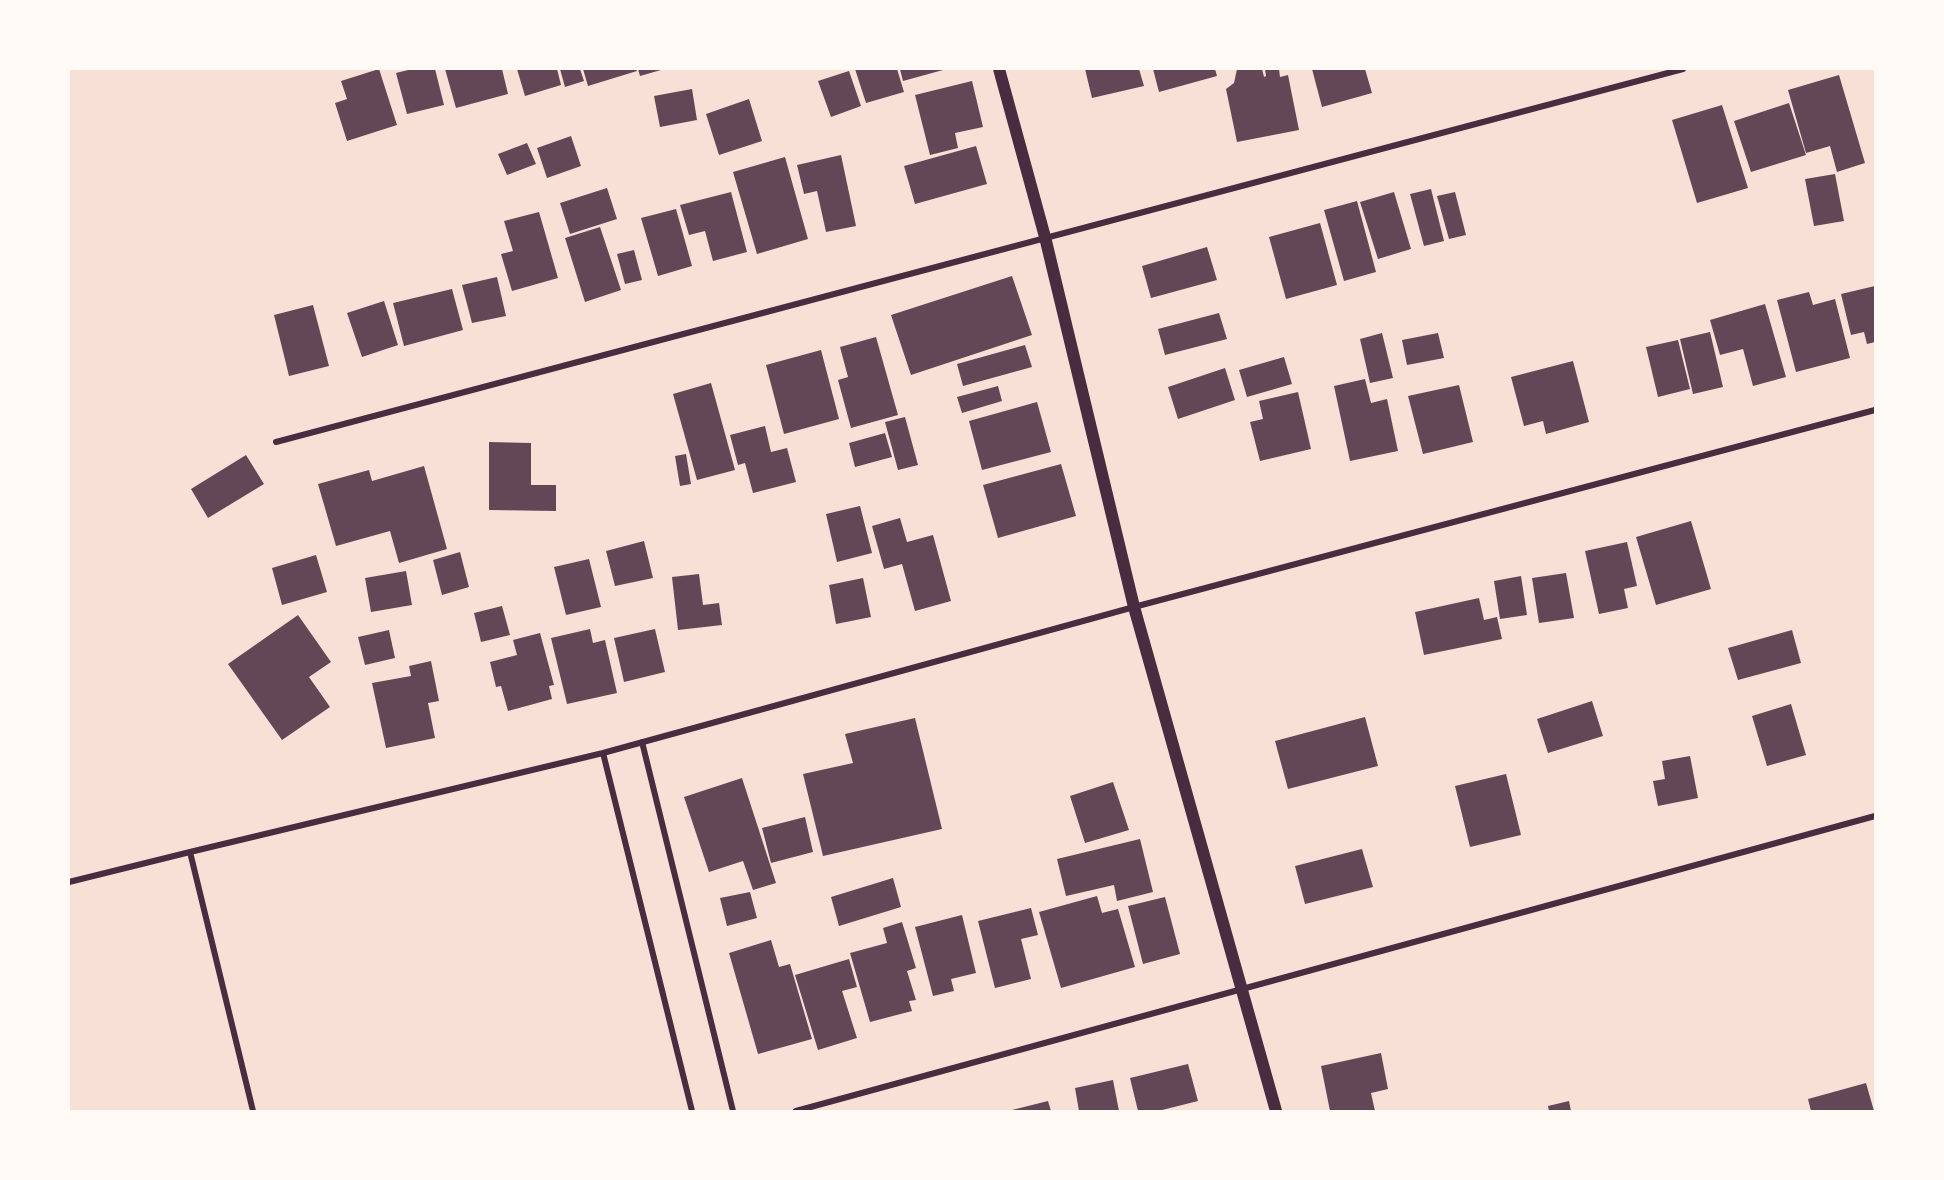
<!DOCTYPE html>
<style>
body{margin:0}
#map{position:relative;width:1944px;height:1180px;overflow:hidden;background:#f7e1d7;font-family:"Archivo Narrow",sans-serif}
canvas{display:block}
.frame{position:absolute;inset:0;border:70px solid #fffaf5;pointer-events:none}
</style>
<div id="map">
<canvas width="1944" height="1180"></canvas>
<div class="frame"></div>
</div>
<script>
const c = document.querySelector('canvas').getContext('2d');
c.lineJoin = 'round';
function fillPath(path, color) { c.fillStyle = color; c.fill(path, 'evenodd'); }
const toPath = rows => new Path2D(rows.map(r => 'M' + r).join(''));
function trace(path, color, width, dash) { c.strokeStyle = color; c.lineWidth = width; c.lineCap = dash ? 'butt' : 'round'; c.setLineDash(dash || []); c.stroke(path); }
fillPath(toPath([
 [379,69,397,125,347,141,335,103,347,99,341,81],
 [412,69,435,69,444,105,407,114,396,73],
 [445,69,502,69,508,94,456,108],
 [517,69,557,69,561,85,525,96],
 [560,69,580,69,584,81,565,87],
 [583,69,636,69,637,71,588,86],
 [638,69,661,69,661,70,640,76],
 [855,69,897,69,904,92,866,103],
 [900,69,943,69,943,70,903,81],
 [1085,69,1139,69,1144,86,1092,98],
 [1153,69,1215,69,1217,76,1159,92],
 [1237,69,1262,69,1264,77,1266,76,1265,69,1279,69,1280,77,1288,75,1299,130,1237,142,1226,89,1234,83],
 [1312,69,1365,69,1372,93,1322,107],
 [849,71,861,106,831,117,818,81],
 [1839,75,1865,163,1837,172,1830,146,1806,153,1788,90],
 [972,81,983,127,955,133,958,148,930,155,915,95],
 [692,89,697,120,660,127,654,96],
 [749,99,762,141,719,155,706,114],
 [1789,103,1806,155,1751,172,1734,121],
 [1722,105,1748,188,1697,203,1672,120],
 [571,136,581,166,547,178,537,148],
 [527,143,536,164,507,175,498,154],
 [976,146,987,184,915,204,904,166],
 [841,155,856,226,826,232,817,191,804,194,797,165],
 [785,157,808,239,757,254,733,172],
 [1835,174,1844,221,1814,226,1805,179],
 [607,188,617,219,570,234,560,203],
 [1431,189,1444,241,1424,246,1410,194],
 [731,192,747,252,713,261,705,231,689,235,680,205],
 [1394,192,1411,249,1378,259,1360,202],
 [1455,192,1466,235,1449,239,1437,196],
 [1357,201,1376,272,1344,281,1324,210],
 [676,209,692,266,658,276,641,218],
 [539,212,558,278,512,291,501,254,513,251,504,221],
 [1320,223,1337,285,1286,299,1269,237],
 [600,227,621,290,585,302,565,238],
 [1207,247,1217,280,1151,298,1142,266],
 [634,250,642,280,625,284,617,254],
 [1012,276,1032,335,911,375,891,315],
 [497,277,506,316,472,323,462,285],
 [1875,286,1875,342,1867,344,1864,332,1851,335,1841,294],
 [452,289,463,330,404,346,393,303],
 [1809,292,1813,305,1835,299,1850,358,1796,372,1777,300],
 [384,301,398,345,362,357,347,313],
 [1765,304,1786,377,1753,386,1743,349,1720,355,1710,320],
 [313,305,329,366,289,376,274,315],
 [1219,313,1227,339,1165,355,1158,329],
 [1710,332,1723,387,1693,394,1680,339],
 [1382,333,1393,378,1370,383,1360,339],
 [1438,333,1444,358,1407,365,1402,340],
 [876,337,898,415,851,428,838,380,848,377,840,347],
 [1678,340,1690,389,1658,397,1646,347],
 [1025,345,1032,367,963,386,957,364],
 [821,350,839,419,784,434,766,365],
 [1284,357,1292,384,1247,397,1239,370],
 [1573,361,1589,422,1546,434,1543,421,1524,426,1511,377],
 [1225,368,1235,400,1178,419,1168,387],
 [1365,379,1371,403,1387,399,1398,451,1350,461,1334,386],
 [711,383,735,470,697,480,673,394],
 [1459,385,1473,442,1423,454,1408,396],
 [998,386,1002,401,962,413,957,397],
 [1298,392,1311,449,1260,461,1250,422,1263,419,1259,401],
 [1037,402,1051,452,982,470,969,421],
 [905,417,918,465,898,470,885,422],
 [765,426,771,452,787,448,796,482,753,493,745,463,738,465,730,435],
 [885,433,892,457,855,467,849,443],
 [489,442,531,443,531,485,556,485,556,511,489,510],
 [686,454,691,484,680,486,675,456],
 [246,455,264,484,208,518,191,489],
 [1061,464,1076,516,998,538,983,485],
 [424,466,447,549,399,563,390,531,336,546,318,484,369,470,372,481],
 [860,506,872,553,837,562,826,514],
 [900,518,907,542,933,535,951,601,915,611,902,564,884,569,872,526],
 [1691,521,1711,589,1656,605,1636,537],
 [644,541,653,578,615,586,606,551],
 [1627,542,1637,586,1624,589,1628,608,1599,614,1585,551],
 [460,552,469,587,442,595,433,560],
 [316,555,327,592,282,605,272,568],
 [589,559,601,607,566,615,554,567],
 [406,571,412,605,371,612,365,578],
 [1566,573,1574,618,1539,623,1532,578],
 [699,574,703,605,719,603,722,625,678,630,672,577],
 [1521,576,1527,615,1500,619,1494,581],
 [863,578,871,617,836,624,829,585],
 [1479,598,1484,620,1497,617,1502,639,1424,655,1415,612],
 [502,606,510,635,481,642,474,613],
 [298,615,331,662,309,677,330,707,282,740,228,664],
 [590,629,593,643,605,640,617,693,567,704,551,638],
 [655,629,665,672,624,682,614,638],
 [389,630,395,658,365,665,358,637],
 [1792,630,1801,663,1738,680,1728,648],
 [540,633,554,685,549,686,552,699,508,711,501,686,496,687,490,662,517,655,513,640],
 [431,661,439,701,428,703,435,738,386,748,372,683,411,676,409,666],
 [1592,701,1603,736,1548,753,1537,719],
 [1791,704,1806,755,1767,766,1752,716],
 [1365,717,1378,766,1288,789,1275,741],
 [915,718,942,829,823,856,803,774,853,763,845,734],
 [1690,756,1698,798,1658,806,1653,781,1665,779,1662,761],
 [1506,774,1521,835,1470,847,1455,786],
 [742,778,776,883,753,890,743,861,709,872,684,797],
 [1113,782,1129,830,1085,843,1070,796],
 [805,817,813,852,771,863,762,828],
 [1140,839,1153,892,1117,901,1114,885,1066,896,1057,859],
 [1362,849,1373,887,1305,904,1295,866],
 [893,878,901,907,839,926,831,897],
 [750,892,757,918,727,926,720,898],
 [1097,896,1102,913,1118,909,1135,967,1061,988,1039,912],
 [1165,897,1180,954,1143,964,1128,906],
 [1031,908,1038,935,1021,939,1031,979,995,988,978,921],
 [962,915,976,973,951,979,954,991,933,996,915,927],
 [902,922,916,968,907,971,916,1000,909,1001,912,1011,870,1022,850,953,887,943,883,928],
 [771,940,779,967,790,964,812,1039,758,1054,729,953],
 [849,959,857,987,842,991,857,1038,818,1050,795,975],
 [1381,1053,1388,1089,1371,1093,1375,1111,1330,1111,1321,1066],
 [1188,1064,1198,1101,1158,1111,1138,1111,1130,1078],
 [1113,1080,1119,1111,1079,1111,1075,1088],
 [1866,1083,1874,1111,1811,1111,1808,1099],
 [1048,1101,1051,1111,1012,1111,1012,1110],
 [1569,1101,1571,1111,1549,1111,1548,1106]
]), '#644757');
trace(toPath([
 [276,442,1683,69],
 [642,742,733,1111],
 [603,753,692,1111],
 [190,852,253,1111],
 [69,882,190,852,603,753,1134,607,1875,410],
 [796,1111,1875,816]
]), '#4a2c40', 6);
trace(toPath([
 [999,69,1045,237,1134,607,1276,1111]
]), '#4a2c40', 12);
</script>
